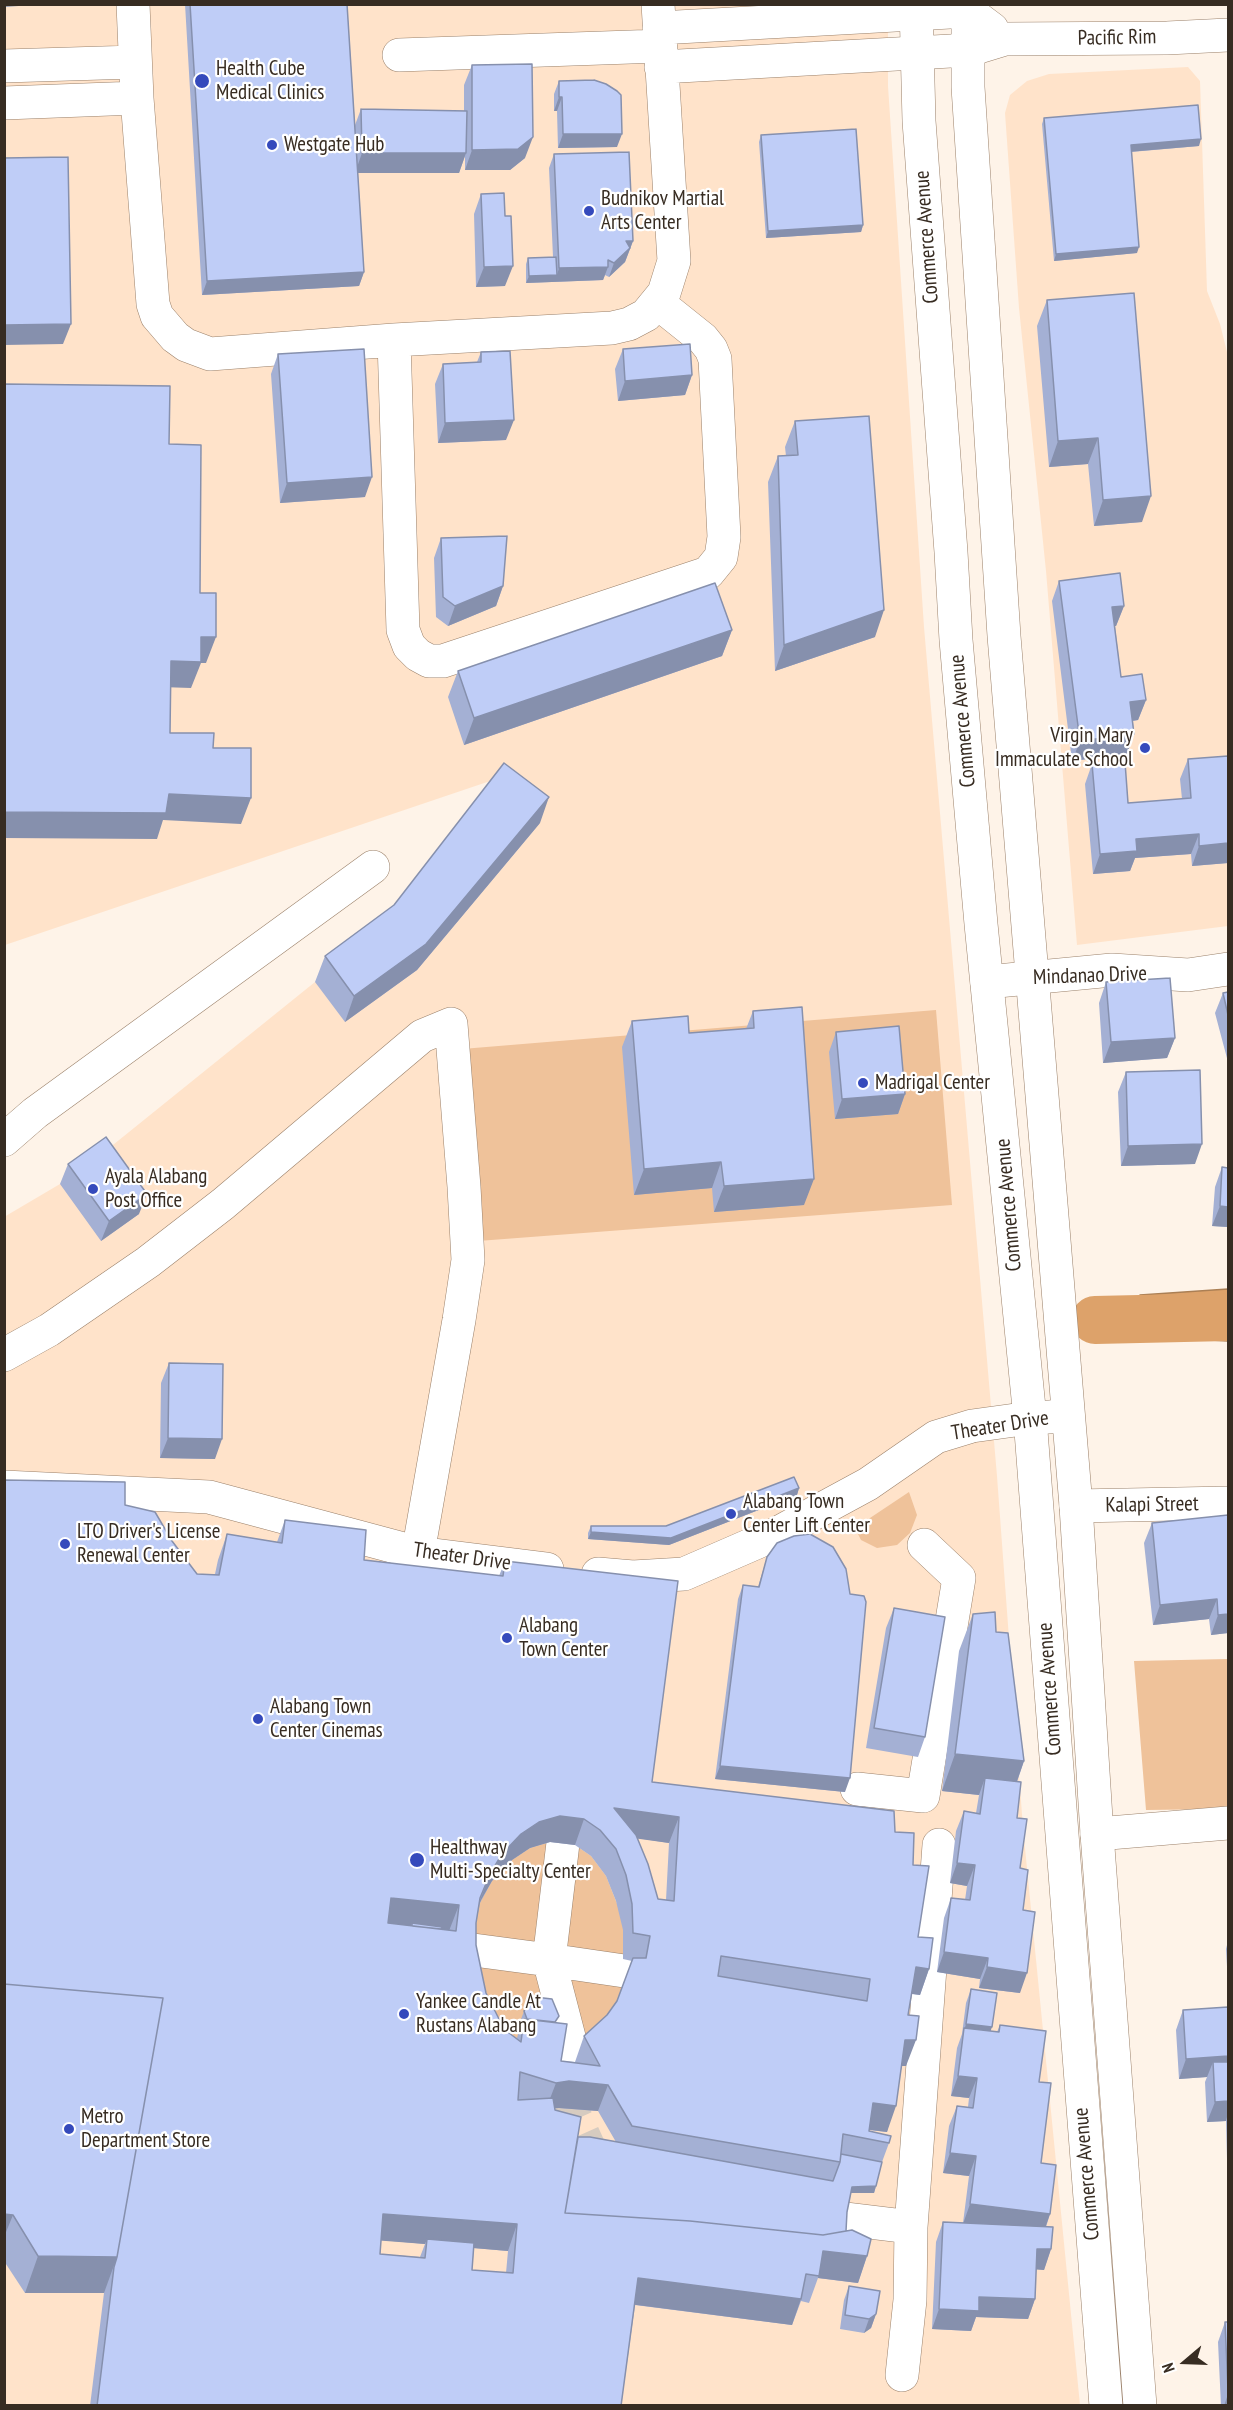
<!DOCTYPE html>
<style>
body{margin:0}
#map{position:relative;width:1233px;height:2410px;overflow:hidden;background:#fef3e8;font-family:"PT Sans Narrow",sans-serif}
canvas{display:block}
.frame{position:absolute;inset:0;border:6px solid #372c22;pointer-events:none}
.north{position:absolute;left:1155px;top:2332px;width:60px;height:60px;-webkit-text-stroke:4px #fff;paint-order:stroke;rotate:251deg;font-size:16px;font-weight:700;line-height:24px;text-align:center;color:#372c22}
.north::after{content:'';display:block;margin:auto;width:21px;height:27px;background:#372c22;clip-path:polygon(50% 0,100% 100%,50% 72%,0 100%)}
</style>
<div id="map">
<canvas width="1233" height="2410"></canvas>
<div class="frame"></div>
<div class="north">N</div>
</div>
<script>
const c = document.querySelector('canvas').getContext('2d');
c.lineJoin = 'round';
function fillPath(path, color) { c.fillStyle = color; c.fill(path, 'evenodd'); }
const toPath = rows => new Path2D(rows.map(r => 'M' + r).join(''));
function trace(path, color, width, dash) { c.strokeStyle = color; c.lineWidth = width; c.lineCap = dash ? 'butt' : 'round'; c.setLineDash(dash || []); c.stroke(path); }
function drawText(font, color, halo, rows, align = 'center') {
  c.font = font + ' "PT Sans Narrow",sans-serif'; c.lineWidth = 4.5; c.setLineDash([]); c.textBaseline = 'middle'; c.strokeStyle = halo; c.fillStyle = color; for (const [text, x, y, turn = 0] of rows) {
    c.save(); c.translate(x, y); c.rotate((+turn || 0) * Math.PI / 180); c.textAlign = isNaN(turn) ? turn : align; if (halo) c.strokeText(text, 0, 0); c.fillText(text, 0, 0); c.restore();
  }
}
fillPath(toPath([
 [5,5,888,5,888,86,924,627,997,1476,1023,1828,1080,2405,5,2405,4,1217,60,1184,98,1157,315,982,384,931,502,777,5,945],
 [1188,67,1200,81,1207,291,1220,324,1228,356,1228,926,1077,945,1046,571,1019,308,1005,113,1010,95,1027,81,1049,74]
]), '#ffe3ca');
fillPath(toPath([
 [936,1010,952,1205,478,1241,462,1049],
 [909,1492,917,1515,910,1533,897,1545,877,1548,861,1540,855,1528],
 [1228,1659,1228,1809,1146,1810,1134,1661],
 [550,1842,575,1845,591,1856,606,1876,640,1962,598,2042,492,2049,471,1924,481,1900,492,1881,512,1860,530,1848]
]), '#efc29a');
const water = toPath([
 [1228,1289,1228,1341,1141,1336,1140,1295,1228,1289]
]);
fillPath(water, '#dda26a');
trace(water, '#ab7f54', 1.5);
trace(toPath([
 [1095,1320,1228,1317]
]), '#dda26a', 48);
trace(toPath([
 [563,2089,603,2178]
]), '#d6cbc0', 33, [33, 16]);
const minor = toPath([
 [133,4,137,98,153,304,157,316,175,337,186,345,210,354,394,340,612,328,629,324,646,315,664,293,674,261,658,4],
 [659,28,968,11,992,29],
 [399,55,660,46],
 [4,66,135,62],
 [661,67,969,50,1005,39,1167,38,1228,35],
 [4,103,137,98],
 [394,340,403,630,409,646,418,655,429,661,443,661,708,573,721,557,724,537,715,359,711,349,703,339,658,303],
 [987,982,1112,970,1188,975,1228,969],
 [4,1140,35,1113,373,867],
 [4,1355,49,1330,148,1262,223,1204,422,1036,451,1024,464,1187,468,1260,459,1320,418,1553],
 [4,1487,209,1497,418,1553,547,1569],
 [1076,1506,1228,1503],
 [598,1574,633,1577,684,1574,776,1534,809,1516,868,1484,936,1437,972,1426,1030,1418,1068,1416],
 [857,1789,923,1796,959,1578,924,1545],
 [1097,1834,1228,1823],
 [563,1843,549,1960,638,1973],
 [466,1949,549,1960,569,2037,563,2089],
 [845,2219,911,2227],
 [902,2375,910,2300,911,2227,939,1845]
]);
const major = toPath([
 [916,4,919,121,951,552,956,640,981,924,1030,1418,1106,2406],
 [968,4,968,87,1004,636,1076,1506,1097,1834,1140,2406]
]);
trace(minor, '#9b816a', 34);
trace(major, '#9b816a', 34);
trace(minor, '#fff', 33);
trace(major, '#fff', 33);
fillPath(toPath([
 [185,4,347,4,355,125,361,109,464,111,464,85,472,65,525,158,510,170,465,170,465,156,459,173,358,173,364,272,359,286,202,295],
 [559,81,617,147,558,148,557,111,554,111,554,94],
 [1044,118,1199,146,1131,152,1137,253,1054,261,1042,124],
 [761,135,863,225,861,232,766,238,759,142],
 [554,154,633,241,625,262,609,277,605,275,603,280,526,283,526,264,528,258,553,257,549,168],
 [481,194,505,216,505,286,476,287,474,214],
 [1047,300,1142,522,1094,526,1088,464,1049,467,1037,326],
 [623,349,692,375,685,395,618,401,615,369],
 [481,352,506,440,438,443,435,384,443,364,477,362],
 [278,354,365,497,280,503,271,374],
 [795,421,875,637,775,671,768,482,778,456,786,456,785,447],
 [441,538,503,586,496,606,448,626,436,617,434,558],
 [1059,581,1124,606,1116,626,1115,626,1121,677,1146,700,1138,720,1133,721,1134,734,1127,754,1072,761,1052,601],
 [732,630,722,656,464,745,448,697,458,671],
 [1228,756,1228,863,1192,866,1191,854,1135,858,1130,871,1093,874,1085,784,1092,764,1128,803,1182,799,1180,779,1188,759],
 [540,823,417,970,345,1022,315,982,325,956],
 [1106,982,1175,1038,1167,1058,1103,1063,1099,1003],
 [1228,992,1228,1062,1215,1013,1223,993],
 [753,1011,804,1205,714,1212,712,1188,634,1195,622,1047,632,1021,689,1033,746,1029],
 [836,1032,905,1094,898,1114,835,1119,829,1052],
 [1126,1072,1195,1164,1121,1166,1118,1092],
 [68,1164,139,1214,101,1241,60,1184],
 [1222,1167,1228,1227,1212,1226,1215,1187],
 [169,1363,215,1459,160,1458,161,1383],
 [4,1480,125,1505,197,1574,215,1574,218,1560,227,1534,277,1542,285,1520,364,1560,499,1576,505,1561,652,1782,895,1832,913,1865,918,1937,929,1969,920,1995,912,1994,908,2015,906,2066,902,2066,887,2132,869,2130,869,2131,889,2143,882,2162,876,2186,874,2193,851,2193,847,2212,846,2231,867,2256,858,2283,818,2278,809,2303,801,2301,792,2325,635,2305,621,2406,90,2406,104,2293,25,2293,4,2261],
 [637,1838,669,1843,666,1900,658,1899],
 [550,1842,575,1845,591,1856,606,1876,616,1901,623,1930,623,1959,632,1961,617,2001,607,2015,584,2036,575,2062,561,2061,557,2023,524,2011,519,2025,520,2028,517,2038,509,2033,501,2023,486,1993,476,1945,476,1923,480,1903,492,1881,512,1860,530,1848],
 [555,2108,559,2108,598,2111,616,2142,578,2137,555,2110],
 [381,2240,425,2244,420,2257,380,2254],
 [474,2248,508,2251,506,2273,472,2270],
 [799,1488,797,1495,669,1545,588,1539,588,1533,591,1526,666,1526],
 [1228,1515,1228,1633,1211,1635,1209,1619,1153,1625,1144,1543,1152,1523],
 [767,1557,845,1792,715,1779,738,1599,743,1585,758,1587],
 [894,1608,925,1737,918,1757,866,1748,886,1628],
 [973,1614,996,1632,1024,1761,1017,1782,1017,1818,1023,1910,1020,1993,979,1988,980,1979,937,1972,944,1918,951,1898,965,1900,967,1886,950,1883,956,1831,964,1811,976,1813,979,1795,942,1791,959,1651],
 [1228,1941,1228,1984,1226,1949],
 [971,1989,991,2031,997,2032,1000,2025,1039,2082,1041,2163,1050,2214,1046,2227,1051,2249,1044,2270,1036,2269,1035,2299,1028,2319,976,2317,971,2331,932,2329,936,2242,943,2222,963,2223,969,2176,943,2173,949,2126,957,2106,968,2107,969,2098,951,2096,957,2048,962,2034,966,2003],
 [1228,2007,1228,2159,1227,2159,1226,2121,1207,2122,1205,2082,1207,2077,1179,2079,1176,2030,1183,2010],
 [849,2286,876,2314,871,2328,864,2333,840,2329,844,2300],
 [1225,2322,1228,2322,1228,2406,1221,2406,1218,2342]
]), '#a4b0d4');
fillPath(toPath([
 [4,4,48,4,4,7],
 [559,97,562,97,557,111,554,111],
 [563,134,622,134,617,147,558,148],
 [533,137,525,158,510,170,465,170,472,150],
 [1201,139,1199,146,1128,152,1131,145],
 [362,153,466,153,459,173,355,173],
 [863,225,861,232,766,238,768,231],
 [626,241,633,241,625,262,609,277,614,263],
 [1139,247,1137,253,1054,261,1056,254],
 [513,266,505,286,476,287,484,267],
 [608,267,603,280,526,283,529,276,557,275,559,268],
 [364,272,359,286,202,295,207,281],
 [71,324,63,344,4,345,4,325],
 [692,375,685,395,618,401,625,381],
 [514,420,506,440,438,443,445,423],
 [1098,438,1088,464,1049,467,1058,441],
 [372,477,365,497,280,503,287,483],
 [1151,496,1142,522,1094,526,1103,500],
 [503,586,496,606,448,626,455,606],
 [1124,606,1116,626,1105,627,1112,607],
 [884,610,875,637,775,671,784,645],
 [732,630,722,656,464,745,474,718],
 [201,637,216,637,206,663,201,663,191,688,161,687,171,661],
 [1146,700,1138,720,1123,722,1130,702],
 [1134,734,1127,754,1072,761,1080,741],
 [169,794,251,798,241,824,163,820,157,839,4,838,4,812],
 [549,797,540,823,417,970,345,1022,354,996],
 [1199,834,1191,854,1135,858,1130,871,1093,874,1100,854,1136,839],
 [1228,843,1228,863,1192,866,1199,846],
 [1175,1038,1167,1058,1103,1063,1111,1042],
 [905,1094,898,1114,835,1119,842,1099],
 [1202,1144,1195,1164,1121,1166,1128,1146],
 [721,1162,712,1188,634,1195,644,1169],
 [814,1179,804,1205,714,1212,724,1186],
 [147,1194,139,1214,101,1241,109,1221],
 [1220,1206,1228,1207,1228,1227,1212,1226],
 [168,1438,222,1439,215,1459,160,1458],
 [799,1488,797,1495,669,1545,588,1539,591,1532,671,1538],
 [1217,1599,1209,1619,1153,1625,1160,1605],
 [1228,1614,1228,1633,1211,1635,1218,1615],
 [955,1754,1024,1761,1011,1798,985,1778,979,1795,942,1791],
 [720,1766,850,1778,845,1792,715,1779],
 [614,1808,679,1817,669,1843,604,1834],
 [560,1816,584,1819,575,1845,550,1842,530,1848,512,1860,492,1881,481,1900,471,1924,490,1874,502,1854,521,1834,539,1822],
 [957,1863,975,1865,967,1886,950,1883],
 [391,1898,459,1905,449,1931,412,1923,411,1927,381,1924],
 [944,1952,988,1958,980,1979,937,1972],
 [916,1967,929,1969,920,1995,906,1993],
 [987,1967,1027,1973,1020,1993,979,1988],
 [966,2024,992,2027,987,2041,964,2031],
 [905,2040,916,2040,906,2066,896,2066],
 [1228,2056,1228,2076,1213,2062,1207,2077,1179,2079,1186,2059],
 [958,2076,977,2078,969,2098,951,2096],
 [569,2081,608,2085,598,2111,559,2108,546,2109,556,2083],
 [1228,2101,1228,2113,1226,2121,1207,2122,1215,2102],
 [873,2103,896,2106,887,2132,863,2129],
 [950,2153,976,2156,969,2176,943,2173],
 [876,2186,874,2193,850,2193,852,2187],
 [970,2204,1050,2214,1043,2234,963,2224],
 [4,2214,13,2215,4,2237],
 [383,2214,517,2224,508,2251,426,2244,427,2239,425,2244,373,2240],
 [1037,2249,1051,2249,1044,2270,1030,2269],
 [823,2251,867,2256,858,2283,818,2278],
 [38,2256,117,2257,104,2293,25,2293],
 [638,2278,801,2299,792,2325,629,2304],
 [979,2297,1035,2299,1028,2319,976,2317,971,2331,932,2329,939,2309],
 [876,2314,871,2328,864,2333,869,2319],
 [1228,2394,1228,2406,1224,2406]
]), '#8690ad');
const building = toPath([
 [190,4,347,4,364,272,207,281,190,4],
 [532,64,533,137,518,149,472,150,472,65,532,64],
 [594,80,606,84,617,91,621,95,622,134,563,134,562,97,559,97,559,81,594,80],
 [1198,105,1201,139,1131,145,1139,247,1056,254,1044,118,1198,105],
 [361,109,467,111,466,153,362,153,361,109],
 [856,129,863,225,768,231,761,135,856,129],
 [629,152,633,241,626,241,630,248,614,263,608,260,608,267,559,268,554,154,629,152],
 [68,157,71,324,4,325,4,158,68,157],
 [504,193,505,216,511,216,513,266,484,267,481,194,504,193],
 [556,257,557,275,529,276,528,258,556,257],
 [1134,293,1151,496,1103,500,1098,438,1058,441,1047,300,1134,293],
 [690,344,692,375,625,381,623,349,690,344],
 [364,349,372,477,287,483,278,354,364,349],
 [510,351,514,420,445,423,443,364,481,362,481,352,510,351],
 [4,384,170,386,169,444,201,445,200,593,216,593,216,637,201,637,201,662,171,661,170,733,214,733,213,748,251,748,251,798,169,794,166,813,4,812,4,384],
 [869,416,884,610,784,645,778,456,798,455,795,421,869,416],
 [507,536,503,586,455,606,443,597,441,538,507,536],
 [1120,573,1124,606,1112,607,1121,677,1142,674,1146,700,1130,702,1134,734,1080,741,1059,581,1120,573],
 [715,583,732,630,474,718,458,671,715,583],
 [1228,756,1228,843,1199,846,1199,834,1136,839,1137,851,1100,854,1092,764,1125,762,1128,803,1191,798,1188,759,1228,756],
 [504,763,549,797,426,944,354,996,325,956,394,905,504,763],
 [1170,978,1175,1038,1111,1042,1106,982,1170,978],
 [1228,992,1228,1015,1223,993,1228,992],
 [802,1007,814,1179,724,1186,721,1162,644,1169,632,1021,688,1016,689,1033,754,1028,753,1011,802,1007],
 [899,1026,905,1094,842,1099,836,1032,899,1026],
 [1200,1070,1202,1144,1128,1146,1126,1072,1200,1070],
 [106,1137,147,1194,109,1221,68,1164,106,1137],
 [1222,1167,1228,1168,1228,1207,1220,1206,1222,1167],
 [169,1363,223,1364,222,1439,168,1438,169,1363],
 [794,1477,799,1488,671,1538,591,1532,591,1526,666,1526,794,1477],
 [4,1480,125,1482,125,1505,155,1512,172,1541,197,1574,219,1575,227,1534,282,1543,285,1520,366,1530,364,1560,503,1576,505,1561,678,1581,652,1782,894,1811,895,1832,914,1833,913,1865,929,1866,918,1937,933,1938,929,1969,916,1967,908,2015,919,2016,916,2040,905,2040,896,2106,873,2103,869,2131,891,2136,889,2143,843,2134,840,2162,632,2126,608,2085,569,2081,556,2083,520,2072,518,2100,553,2098,555,2110,581,2117,565,2213,690,2221,823,2235,852,2230,871,2239,867,2256,823,2251,819,2276,806,2274,801,2299,638,2278,621,2406,97,2406,114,2267,117,2257,163,1998,4,1984,4,1480],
 [614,1808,679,1817,674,1901,658,1899,648,1864,636,1835,614,1808],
 [560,1816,584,1819,600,1830,616,1849,626,1875,632,1904,633,1933,650,1936,646,1958,633,1958,617,2001,607,2015,584,2036,600,2066,561,2061,567,2024,524,2019,521,2042,509,2033,501,2023,486,1993,476,1945,476,1923,480,1898,490,1874,502,1854,521,1834,539,1822,560,1816],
 [391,1898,459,1905,456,1931,388,1923,391,1898],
 [721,1956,870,1979,867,2001,718,1976,721,1956],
 [383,2214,517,2224,513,2273,472,2270,474,2243,427,2239,425,2258,380,2254,383,2214],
 [1228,1515,1228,1614,1218,1615,1217,1599,1160,1605,1152,1523,1228,1515],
 [810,1534,833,1547,846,1569,850,1594,864,1596,866,1602,850,1778,720,1766,743,1585,759,1587,767,1557,777,1543,794,1536,810,1534],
 [894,1608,945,1617,925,1737,874,1728,894,1608],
 [995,1612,996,1632,1008,1633,1024,1761,955,1754,973,1614,995,1612],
 [985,1778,1021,1782,1017,1818,1027,1819,1020,1868,1028,1870,1023,1910,1035,1912,1027,1973,987,1967,988,1958,944,1952,951,1898,970,1900,975,1865,957,1863,964,1811,980,1814,985,1778],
 [412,1923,442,1927,441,1929,412,1926,412,1923],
 [4,1984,163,1998,117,2257,38,2256,13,2215,4,2214,4,1984],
 [971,1989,997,1993,992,2027,966,2024,971,1989],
 [535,1997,552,1999,559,2016,555,2022,527,2019,524,2011,535,1997],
 [1228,2007,1228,2056,1186,2059,1183,2010,1228,2007],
 [1000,2025,1046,2031,1039,2082,1051,2083,1041,2163,1056,2165,1050,2214,970,2204,976,2156,950,2153,957,2106,973,2108,977,2078,958,2076,964,2028,999,2032,1000,2025],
 [1213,2062,1228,2062,1228,2101,1215,2102,1213,2062],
 [578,2137,590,2137,833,2181,840,2162,841,2154,882,2162,876,2186,852,2187,847,2212,846,2231,823,2235,690,2221,565,2213,578,2137],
 [943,2222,1053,2227,1051,2249,1037,2249,1035,2299,979,2297,979,2311,939,2309,943,2222],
 [849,2286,880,2291,876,2314,869,2319,845,2315,849,2286],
 [1225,2322,1228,2322,1228,2390,1225,2322]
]);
fillPath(building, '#bfcdf7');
trace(building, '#8690ad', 1.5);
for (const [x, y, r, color] of [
 [202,81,8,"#354abc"],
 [272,145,6,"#354abc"],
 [589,211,6,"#354abc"],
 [1145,748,6,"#354abc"],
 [863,1083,6,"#354abc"],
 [93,1189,6,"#354abc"],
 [731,1514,6,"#354abc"],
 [65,1544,6,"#354abc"],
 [507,1638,6,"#354abc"],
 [258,1719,6,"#354abc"],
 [417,1860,8,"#354abc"],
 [404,2014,6,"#354abc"],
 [69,2129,6,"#354abc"]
]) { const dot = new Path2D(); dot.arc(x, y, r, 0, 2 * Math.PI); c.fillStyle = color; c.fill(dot); trace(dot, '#fff', 2); }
drawText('21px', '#372c22', '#fff', [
 ["Pacific Rim",1117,38,-1],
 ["Commerce Avenue",927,237,-94],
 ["Commerce Avenue",963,721,-95],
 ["Mindanao Drive",1090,976,-2],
 ["Commerce Avenue",1009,1205,-95],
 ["Theater Drive",1000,1426,-9],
 ["Kalapi Street",1152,1505,-1],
 ["Theater Drive",462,1557,8],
 ["Commerce Avenue",1050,1689,-94],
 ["Commerce Avenue",1087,2174,-95]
]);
drawText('21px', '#372c22', '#fff', [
 ["Health Cube",216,69],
 ["Medical Clinics",216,93],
 ["Westgate Hub",284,145],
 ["Budnikov Martial",601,199],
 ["Arts Center",601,223],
 ["Virgin Mary",1133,736,"right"],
 ["Immaculate School",1133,760,"right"],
 ["Madrigal Center",875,1083],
 ["Ayala Alabang",105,1177],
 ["Post Office",105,1201],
 ["Alabang Town",743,1502],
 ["Center Lift Center",743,1526],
 ["LTO Driver's License",77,1532],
 ["Renewal Center",77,1556],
 ["Alabang",519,1626],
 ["Town Center",519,1650],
 ["Alabang Town",270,1707],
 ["Center Cinemas",270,1731],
 ["Healthway",430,1848],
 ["Multi-Specialty Center",430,1872],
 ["Yankee Candle At",416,2002],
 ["Rustans Alabang",416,2026],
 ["Metro",81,2117],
 ["Department Store",81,2141]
], 'left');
</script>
